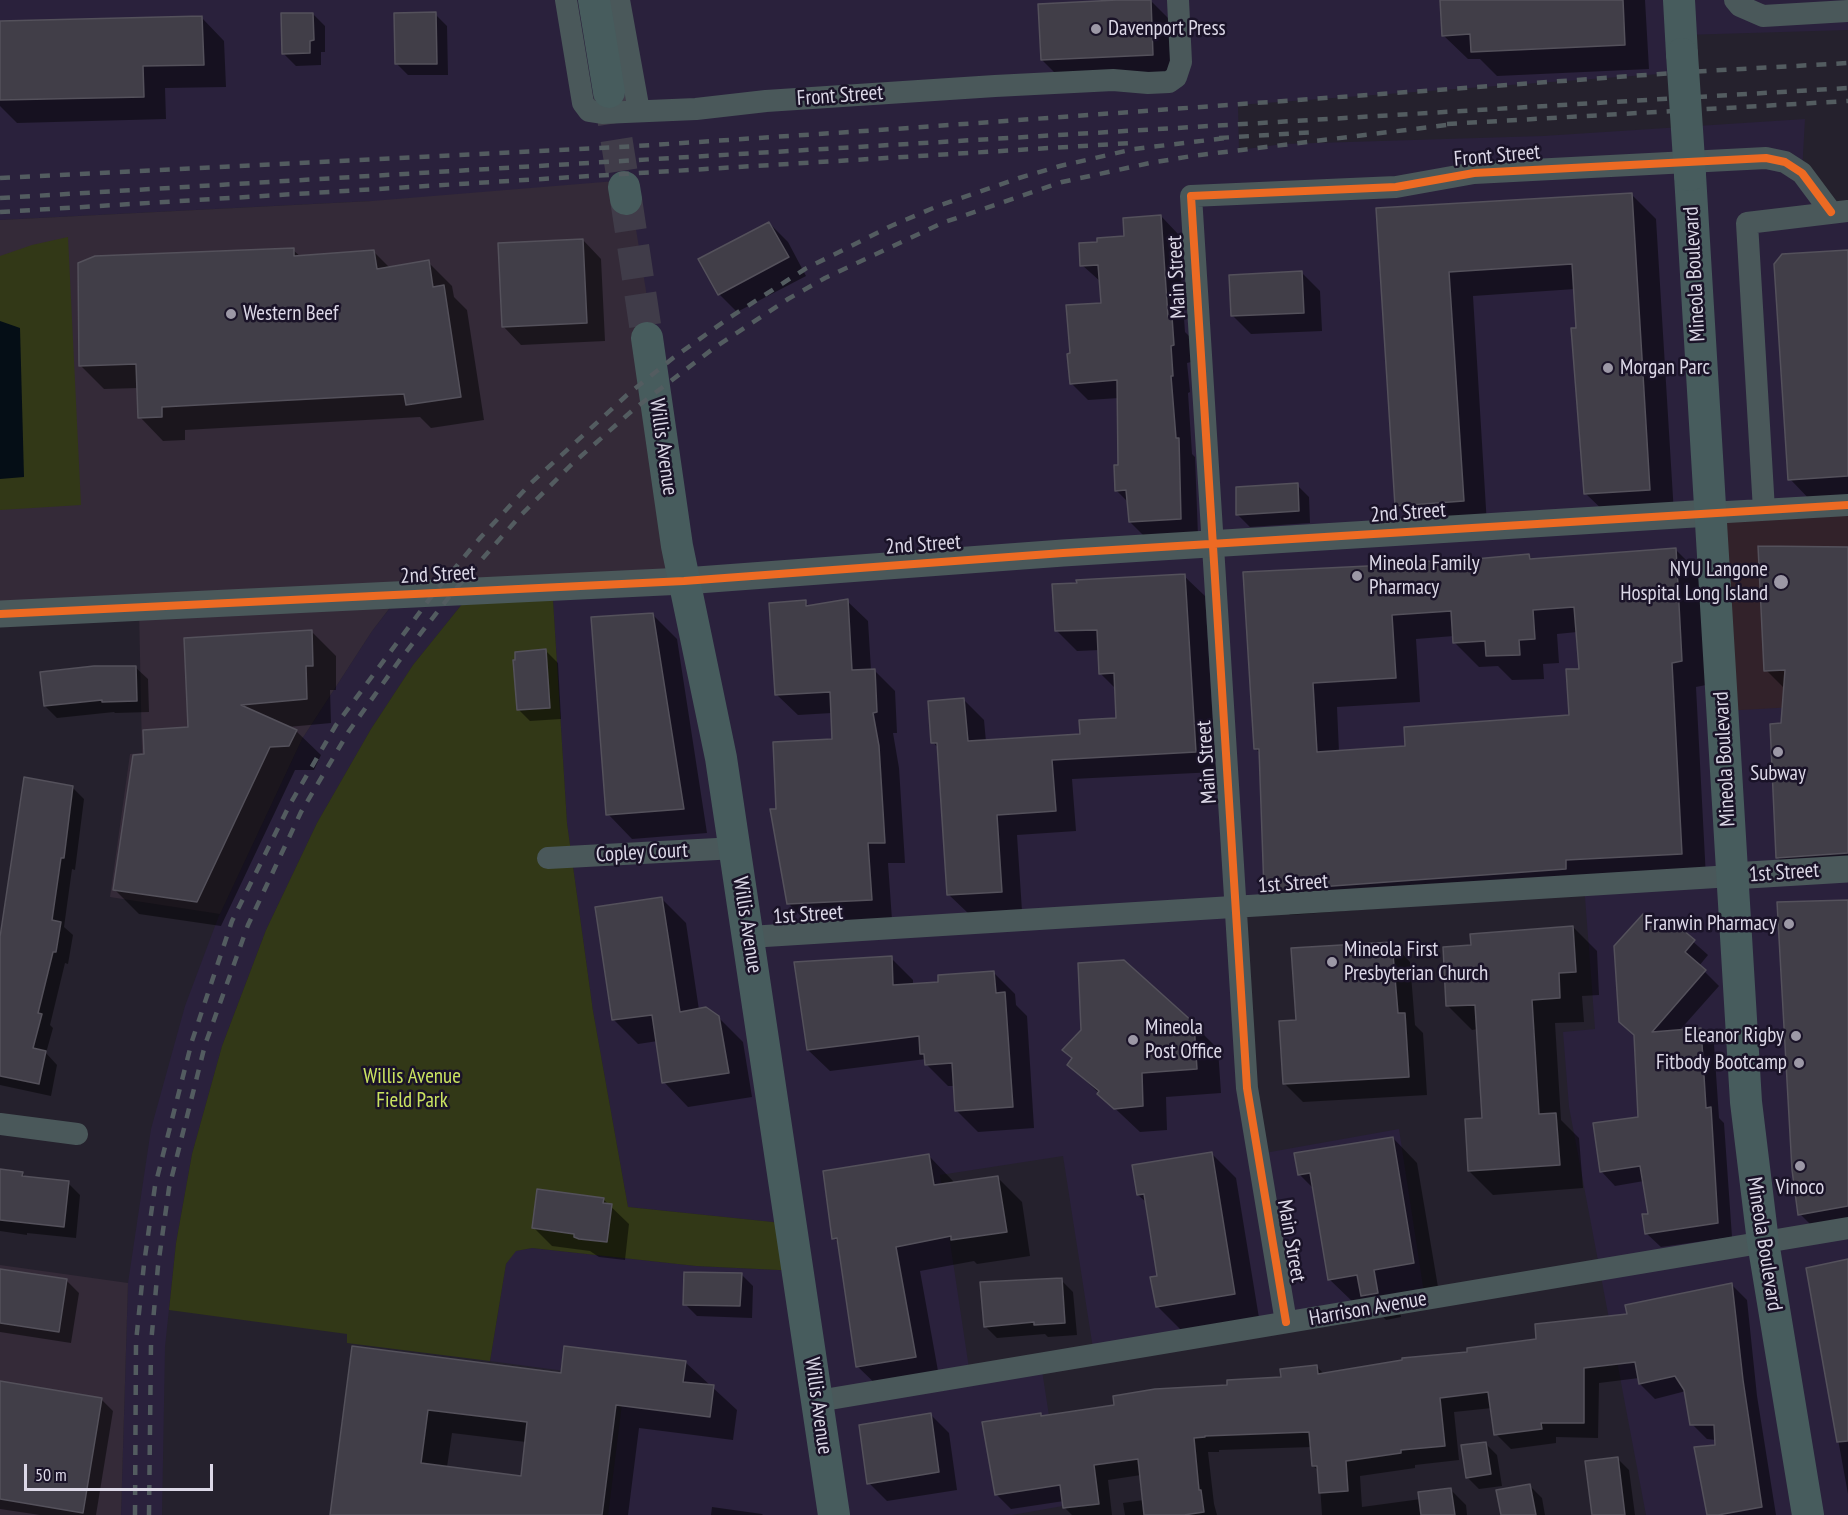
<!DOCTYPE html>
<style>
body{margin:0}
#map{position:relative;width:1848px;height:1515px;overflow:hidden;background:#25212d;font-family:"PT Sans Narrow",sans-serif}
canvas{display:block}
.scale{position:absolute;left:24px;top:1464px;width:189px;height:27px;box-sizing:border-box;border:3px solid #dcd8e7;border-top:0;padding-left:8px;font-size:18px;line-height:21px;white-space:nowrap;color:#dcd8e7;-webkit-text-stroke:4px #1a1328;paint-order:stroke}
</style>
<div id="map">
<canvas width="1848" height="1515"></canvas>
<div class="scale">50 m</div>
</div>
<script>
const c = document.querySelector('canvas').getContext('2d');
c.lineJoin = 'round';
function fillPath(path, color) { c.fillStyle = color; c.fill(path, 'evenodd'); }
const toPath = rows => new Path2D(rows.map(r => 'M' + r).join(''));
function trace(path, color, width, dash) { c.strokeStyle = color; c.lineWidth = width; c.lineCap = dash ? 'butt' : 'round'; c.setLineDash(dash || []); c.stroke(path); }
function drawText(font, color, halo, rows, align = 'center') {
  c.font = font + ' "PT Sans Narrow",sans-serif'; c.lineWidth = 5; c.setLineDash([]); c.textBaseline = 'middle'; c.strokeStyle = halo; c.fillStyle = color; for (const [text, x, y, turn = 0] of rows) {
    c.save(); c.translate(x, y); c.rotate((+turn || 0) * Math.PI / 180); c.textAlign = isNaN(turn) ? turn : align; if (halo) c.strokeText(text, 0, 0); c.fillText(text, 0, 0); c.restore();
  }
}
fillPath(toPath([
 [0,0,1848,0,1848,30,1684,35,1687,72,1238,105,1239,150,1283,144,1543,136,1805,119,1802,173,1848,211,1848,1515,1646,1515,1569,1107,1563,1032,1595,1029,1584,884,1235,906,1259,1154,1399,1129,1425,1299,1094,1355,1063,1156,940,1175,970,1375,1041,1364,1063,1506,1012,1515,608,1515,625,1379,490,1361,506,1264,515,1251,532,1248,696,1266,798,1271,791,1224,628,1207,593,1011,567,823,552,585,475,588,413,665,371,729,317,823,266,930,222,1046,192,1154,176,1243,165,1347,162,1515,121,1515,128,1283,151,1129,185,1006,218,918,302,739,372,631,401,594,372,201,0,220]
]), '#2a213c');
fillPath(toPath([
 [628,180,663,395,687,577,402,592,372,631,302,739,220,914,110,897,130,754,142,753,139,608,0,614,0,220,372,201],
 [0,1265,128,1283,121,1515,0,1515]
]), '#342a38');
fillPath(toPath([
 [1848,505,1848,704,1723,711,1710,513]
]), '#32222a');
fillPath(toPath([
 [68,237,81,505,0,510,0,256,32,245],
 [552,584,567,823,593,1011,628,1207,792,1224,799,1271,696,1266,532,1248,516,1251,506,1264,490,1361,347,1343,347,1334,169,1310,176,1243,192,1154,222,1046,266,930,317,823,371,729,413,665,475,588]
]), '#323817');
fillPath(toPath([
 [0,321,20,328,24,477,0,479]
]), '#050e16');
fillPath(toPath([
 [1150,0,1168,18,1171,73,1060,78,1042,60],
 [1442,0,1645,0,1649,69,1497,76,1480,59,1468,59,1443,35],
 [313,14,325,26,325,52,321,52,321,65,296,66,284,54],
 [435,14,447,26,448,75,408,75,396,63],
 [202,18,224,41,226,87,165,88,166,119,17,123,0,106,0,23],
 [1631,194,1656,219,1674,514,1610,517,1585,493,1575,289,1473,296,1487,525,1421,529,1396,505,1378,209],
 [1161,216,1178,234,1185,332,1189,336,1191,362,1187,363,1190,392,1188,393,1192,454,1195,457,1198,536,1147,539,1130,522,1128,502,1116,490,1120,466,1119,398,1088,400,1071,383,1103,304,1101,282,1082,265],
 [769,223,788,242,806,276,737,312,719,294],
 [583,240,601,259,605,341,521,345,503,326],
 [293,250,301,257,373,251,390,268,428,262,452,286,454,297,467,310,484,420,431,428,420,417,185,430,185,440,163,441,140,417,138,388,104,389,80,365],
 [1848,252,1848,502,1814,504,1790,479],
 [1302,273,1320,291,1322,331,1251,334,1233,316],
 [1297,485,1309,497,1310,523,1250,527,1238,515],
 [1848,548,1848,879,1802,881,1777,857,1785,689,1766,670],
 [1675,549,1700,574,1706,685,1696,687,1706,878,1590,893,1290,915,1266,891,1261,754,1255,748,1412,565,1529,555,1533,560],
 [1577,632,1581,670,1570,716,1406,747,1339,752,1337,707,1420,702,1416,639,1454,636,1455,643,1479,667,1498,666,1512,680,1544,679,1543,664,1559,663,1557,634],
 [1184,576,1205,596,1216,772,1072,779,1076,831,1017,835,1022,911,969,914,948,894,938,748,933,742,964,700,984,720,986,742,1081,735,1118,719,1116,689,1101,674,1100,650,1077,651,1057,631],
 [847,601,868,621,871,670,874,670,895,691,897,733,893,733,899,768,905,863,888,863,892,920,809,924,788,903,777,810,834,741,832,713,798,715,777,695,805,602,810,607],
 [652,614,677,639,707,833,632,839,608,814],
 [311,631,336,656,336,690,330,690,331,723,288,727,296,731,321,755,314,770,295,770,221,926,139,914,114,889,146,755,189,729],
 [546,651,558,663,561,719,530,721,518,709],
 [135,667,148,679,149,712,115,713,114,712,57,718,45,706],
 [72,787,84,799,75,870,72,869,64,927,73,935,68,964,65,963,50,1025,53,1028,46,1053,57,1065,51,1096,0,1085,0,957],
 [662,899,686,923,699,1010,718,1017,743,1042,752,1097,688,1107,664,1082,658,1041,638,1044,613,1019],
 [1848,902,1848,1224,1816,1230,1800,1214],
 [1671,922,1708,955,1699,966,1719,986,1679,1031,1700,1030,1714,1044,1719,1118,1724,1123,1732,1237,1661,1247,1646,1233,1650,1215,1644,1181,1615,1186,1601,1171,1640,1118,1662,932],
 [1573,927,1597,951,1599,995,1582,996,1584,1022,1555,1023,1561,1120,1579,1138,1583,1188,1493,1195,1469,1171,1483,1119,1478,1029,1472,1030,1448,1006,1473,947],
 [1392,943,1410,962,1415,1025,1423,1033,1427,1095,1303,1102,1285,1084,1297,1021],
 [891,958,913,980,913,985,940,983,994,973,1015,994,1016,1005,1027,1016,1034,1128,978,1132,956,1110,955,1086,948,1086,926,1064,926,1059,830,1071,808,1050],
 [1193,1024,1218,1049,1221,1093,1166,1097,1167,1130,1140,1132,1069,1065],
 [1393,1138,1417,1163,1438,1287,1398,1294,1401,1317,1386,1320,1368,1301,1354,1303,1329,1279,1314,1189,1299,1174],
 [1212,1154,1236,1178,1259,1318,1182,1331,1157,1306,1159,1277,1147,1203,1138,1195],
 [929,1156,953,1181,954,1184,998,1178,1022,1202,1030,1256,977,1264,974,1261,920,1271,940,1382,883,1391,858,1367,840,1244,834,1238],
 [0,1170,22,1173,27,1178,68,1183,80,1195,76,1238,27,1233,27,1235,0,1231],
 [603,1199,629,1224,625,1260,599,1257,590,1251,552,1246,534,1228],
 [1848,1261,1848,1494,1807,1269],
 [0,1271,67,1281,79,1293,71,1343,0,1332],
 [741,1274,753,1286,752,1318,697,1316,685,1304],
 [1012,1280,1015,1283,1061,1280,1073,1292,1077,1335,1048,1337,1045,1334,997,1338,985,1326,982,1283],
 [1732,1285,1747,1300,1757,1396,1776,1515,1708,1515,1716,1440,1707,1439,1692,1424,1686,1391,1655,1399,1640,1384,1639,1378,1599,1383,1598,1438,1556,1437,1556,1443,1511,1449,1496,1434,1492,1408,1454,1412,1459,1460,1415,1465,1415,1468,1360,1476,1362,1507,1421,1499,1451,1490,1466,1505,1467,1515,1322,1515,1319,1471,1313,1466,1312,1447,1219,1450,1219,1452,1208,1452,1214,1504,1217,1515,1125,1515,1123,1503,1144,1500,1141,1475,1108,1480,1112,1515,1072,1515,1065,1508,1064,1501,1011,1509,996,1494,1040,1414,1043,1417,1283,1379,1316,1366,1324,1374,1469,1353,1538,1341],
 [353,1347,562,1375,685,1362,737,1410,733,1440,639,1428,628,1515,332,1515],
 [452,1433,526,1442,522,1477,447,1467],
 [0,1383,101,1399,113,1411,96,1515,40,1515,0,1509],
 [930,1414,949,1433,957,1490,887,1501,869,1483],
 [1485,1443,1497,1455,1502,1486,1479,1489,1467,1477],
 [1617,1458,1629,1470,1635,1515,1593,1515],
 [1530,1486,1542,1498,1545,1515,1502,1515],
 [712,1507,762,1514,763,1515,711,1515]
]), '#0007');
const building = toPath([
 [1117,0,1151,0,1153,55,1041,60,1038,4,1117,0],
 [1440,0,1623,0,1625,45,1471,52,1470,34,1442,36,1440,0],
 [436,12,437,64,395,64,394,13,436,12],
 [281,13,313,13,314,40,310,41,310,53,282,54,281,13],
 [202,16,204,65,143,66,144,97,0,100,0,21,202,16],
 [1632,193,1650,490,1584,494,1571,328,1576,328,1572,264,1449,272,1464,501,1395,506,1376,208,1632,193],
 [1161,215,1168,317,1172,317,1174,345,1171,346,1173,376,1171,376,1176,438,1179,438,1181,519,1129,522,1126,490,1115,491,1114,465,1118,465,1117,380,1070,384,1067,354,1070,353,1066,305,1101,303,1098,265,1080,266,1079,243,1097,242,1097,238,1124,236,1123,218,1161,215],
 [769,222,789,257,718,295,698,259,769,222],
 [583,239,587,323,502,327,498,243,583,239],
 [294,248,294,256,374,250,377,269,429,260,433,287,444,285,461,397,406,405,404,394,162,407,162,417,138,418,136,364,79,366,78,263,95,256,294,248],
 [1848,250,1848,476,1788,480,1774,264,1782,254,1848,250],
 [1302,271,1304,313,1231,316,1229,275,1302,271],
 [1298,483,1299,511,1236,515,1236,487,1298,483],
 [1758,546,1848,547,1848,853,1776,858,1770,724,1781,723,1785,670,1764,671,1758,546],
 [1676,548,1682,661,1672,663,1682,854,1566,860,1566,869,1264,891,1259,749,1254,749,1243,572,1410,564,1410,562,1464,560,1529,554,1530,559,1676,548],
 [1574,607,1579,669,1566,669,1569,715,1404,727,1405,746,1317,752,1313,683,1396,678,1392,615,1451,611,1453,643,1485,641,1486,656,1520,655,1519,640,1535,639,1533,610,1574,607],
 [1185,574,1196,752,1052,760,1056,811,997,815,1002,892,947,895,937,743,931,743,928,701,964,698,968,741,1080,734,1079,720,1116,718,1114,673,1099,674,1097,630,1055,631,1052,584,1077,583,1076,580,1185,574],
 [848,599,852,670,875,669,877,712,873,713,879,746,885,843,868,843,872,900,787,904,770,809,776,809,773,742,832,739,830,692,775,695,769,603,806,600,806,606,848,599],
 [653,613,684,809,606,815,591,617,653,613],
 [312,630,313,666,306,666,307,699,241,705,297,730,289,746,270,747,197,902,113,890,133,755,144,754,143,730,188,727,184,638,312,630],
 [546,649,550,708,517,710,513,660,515,660,515,652,546,649],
 [94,666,136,666,137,701,102,702,102,700,44,706,40,672,94,666],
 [24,777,73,786,64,858,61,858,52,920,61,922,56,952,53,952,38,1013,42,1014,33,1048,46,1051,39,1084,0,1076,0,937,24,777],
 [662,897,680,1012,706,1007,719,1016,729,1073,662,1083,652,1015,612,1020,595,907,662,897],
 [1848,900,1848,1206,1798,1215,1792,1170,1777,902,1848,900],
 [1643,914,1662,930,1671,920,1695,940,1685,952,1706,970,1652,1032,1701,1028,1706,1108,1711,1107,1718,1223,1645,1234,1642,1214,1648,1214,1640,1166,1600,1172,1593,1123,1638,1117,1634,1035,1619,1022,1614,946,1643,914],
 [1573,926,1576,972,1559,973,1560,998,1532,1000,1539,1114,1556,1113,1560,1165,1468,1171,1465,1119,1482,1118,1475,1005,1446,1006,1443,947,1471,945,1470,934,1573,926],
 [1392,942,1398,1013,1405,1013,1409,1077,1283,1084,1279,1021,1296,1020,1291,948,1392,942],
 [892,956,893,985,938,982,938,975,994,971,996,993,1005,992,1013,1107,955,1111,952,1063,925,1065,924,1054,920,1054,919,1036,807,1050,794,962,892,956],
 [1124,960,1194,1023,1197,1069,1142,1073,1143,1106,1114,1109,1097,1094,1099,1091,1067,1065,1072,1058,1062,1050,1081,1030,1078,963,1124,960],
 [1393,1137,1414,1263,1374,1270,1378,1293,1361,1296,1357,1275,1328,1280,1310,1173,1298,1175,1294,1153,1393,1137],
 [1212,1152,1235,1294,1156,1307,1150,1277,1157,1276,1144,1194,1137,1195,1132,1165,1212,1152],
 [929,1154,934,1185,998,1176,1007,1232,951,1240,951,1236,896,1247,916,1357,856,1367,837,1238,832,1239,823,1171,929,1154],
 [0,1169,23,1172,22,1176,69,1181,64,1227,0,1220,0,1169],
 [537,1189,604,1198,603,1203,612,1204,607,1242,579,1239,574,1237,574,1234,532,1228,537,1189],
 [1848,1259,1848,1441,1837,1442,1806,1268,1848,1259],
 [0,1269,67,1279,59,1332,0,1323,0,1269],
 [684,1272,742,1273,740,1306,683,1305,684,1272],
 [1062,1278,1065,1323,1034,1325,1034,1322,984,1327,980,1282,1062,1278],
 [1732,1283,1743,1380,1762,1507,1718,1515,1707,1515,1694,1447,1715,1445,1714,1425,1690,1425,1684,1390,1675,1376,1639,1384,1635,1362,1584,1368,1584,1423,1541,1423,1542,1429,1494,1435,1488,1392,1440,1398,1445,1446,1401,1450,1401,1453,1346,1461,1348,1491,1319,1493,1317,1466,1312,1466,1309,1432,1205,1436,1205,1437,1194,1438,1199,1490,1201,1490,1204,1512,1184,1515,1144,1515,1138,1459,1094,1465,1099,1504,1063,1508,1060,1485,995,1495,982,1422,1041,1413,1041,1416,1114,1405,1113,1396,1155,1389,1227,1385,1227,1380,1281,1377,1280,1369,1317,1365,1318,1374,1402,1360,1402,1358,1467,1352,1467,1348,1536,1339,1535,1324,1627,1314,1625,1305,1732,1283],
 [352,1346,561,1373,564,1346,686,1361,683,1382,714,1385,710,1417,616,1405,602,1515,330,1515,352,1346],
 [428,1410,527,1422,521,1476,421,1463,428,1410],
 [0,1381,102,1398,83,1513,0,1499,0,1381],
 [931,1413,939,1472,867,1484,859,1425,931,1413],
 [1486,1442,1491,1474,1466,1478,1461,1445,1486,1442],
 [1618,1457,1625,1515,1592,1515,1585,1461,1618,1457],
 [1530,1484,1536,1515,1501,1515,1496,1490,1530,1484],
 [1451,1488,1455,1515,1421,1515,1418,1492,1451,1488]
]);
fillPath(building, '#413e48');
trace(building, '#54515b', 1.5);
trace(toPath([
 [609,92,624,187],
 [626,199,647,338]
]), '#403c49', 32, [32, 16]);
trace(toPath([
 [566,0,583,103,589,111,602,113,696,109,766,101,995,86,1113,80,1148,83,1169,82,1176,77,1181,62,1178,0],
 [619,0,639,111],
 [1735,0,1740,6,1763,16,1848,11],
 [1764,510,1747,223,1848,211],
 [1710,513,1848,505],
 [548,858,736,848],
 [749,937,1732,876],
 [0,1124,77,1134],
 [1286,1322,1247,1088,1191,196,1396,187,1474,173,1766,158,1785,162,1802,173,1831,212],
 [818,1401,1848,1228]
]), '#4a585a', 22);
trace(toPath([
 [0,614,684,581,1063,553,1710,513],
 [1732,876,1848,869]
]), '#4a585a', 27);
trace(toPath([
 [594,0,609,92],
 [1679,0,1682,54],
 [1690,175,1746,1102,1763,1242,1808,1515],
 [624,187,626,199],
 [647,338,677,546,721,758,834,1515]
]), '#475c5d', 32);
trace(toPath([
 [1447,124,1848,101],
 [1219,138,1315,132],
 [0,178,637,146,894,129,1687,72,1848,63],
 [0,198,1848,88],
 [0,212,1132,143],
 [135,1515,136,1342,144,1264,155,1186,192,1041,232,921,289,806,336,725,434,593,480,538,531,483,627,395,673,358,729,318,805,269,891,226,938,206,1019,178,1060,166,1134,149,1226,138],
 [149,1515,151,1344,158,1266,169,1188,205,1045,248,925,301,812,349,731,399,661,453,592,521,515,571,465,634,409,714,348,788,299,825,278,942,223,1062,182,1150,163,1192,156,1455,124]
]), '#535c60', 4.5, [10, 10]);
trace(toPath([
 [1682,54,1690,175]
]), '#475c5d', 32);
trace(toPath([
 [0,614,684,581,1063,553,1848,505],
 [1286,1322,1247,1088,1191,196,1396,187,1474,173,1766,158,1785,162,1802,173,1831,212]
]), '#ed6a23', 8);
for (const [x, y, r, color] of [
 [1096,29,6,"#9c98a6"],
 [231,314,6,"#9c98a6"],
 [1608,368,6,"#9c98a6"],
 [1357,576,6,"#9c98a6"],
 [1781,582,8,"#9c98a6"],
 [1778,752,6,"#9c98a6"],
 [1789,924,6,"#9c98a6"],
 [1332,962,6,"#9c98a6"],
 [1796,1036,6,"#9c98a6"],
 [1133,1040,6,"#9c98a6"],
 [1799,1063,6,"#9c98a6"],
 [1800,1166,6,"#9c98a6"]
]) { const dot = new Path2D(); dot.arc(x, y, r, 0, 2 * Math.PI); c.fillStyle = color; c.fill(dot); trace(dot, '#1a1328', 2); }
drawText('21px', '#dcd8e7', '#1a1328', [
 ["Davenport Press",1108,29],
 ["Western Beef",243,314],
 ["Morgan Parc",1620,368],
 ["Mineola Family",1369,564],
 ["Pharmacy",1369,588],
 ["NYU Langone",1768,570,"right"],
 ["Hospital Long Island",1768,594,"right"],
 ["Subway",1778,774,"center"],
 ["Franwin Pharmacy",1777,924,"right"],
 ["Mineola First",1344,950],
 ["Presbyterian Church",1344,974],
 ["Mineola",1145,1028],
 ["Post Office",1145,1052],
 ["Eleanor Rigby",1784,1036,"right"],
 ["Fitbody Bootcamp",1787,1063,"right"],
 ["Vinoco",1800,1188,"center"]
], 'left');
drawText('21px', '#dcd8e7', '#1a1328', [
 ["Front Street",840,96,-4],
 ["Front Street",1497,156,-5],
 ["Mineola Boulevard",1695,274,-93],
 ["Main Street",1177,277,-93],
 ["Willis Avenue",663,447,82],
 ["2nd Street",1408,513,-4],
 ["2nd Street",923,545,-4],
 ["2nd Street",438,575,-3],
 ["Mineola Boulevard",1725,759,-93],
 ["Main Street",1207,762,-94],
 ["Copley Court",642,853,-3],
 ["1st Street",1784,873,-4],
 ["1st Street",1293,884,-4],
 ["1st Street",808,915,-4],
 ["Willis Avenue",747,925,81],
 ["Main Street",1291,1241,80],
 ["Mineola Boulevard",1764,1244,81],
 ["Harrison Avenue",1368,1309,-10],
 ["Willis Avenue",818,1406,82]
]);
drawText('21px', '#cae360', '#1a1328', [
 ["Willis Avenue",412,1077],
 ["Field Park",412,1101]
]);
</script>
